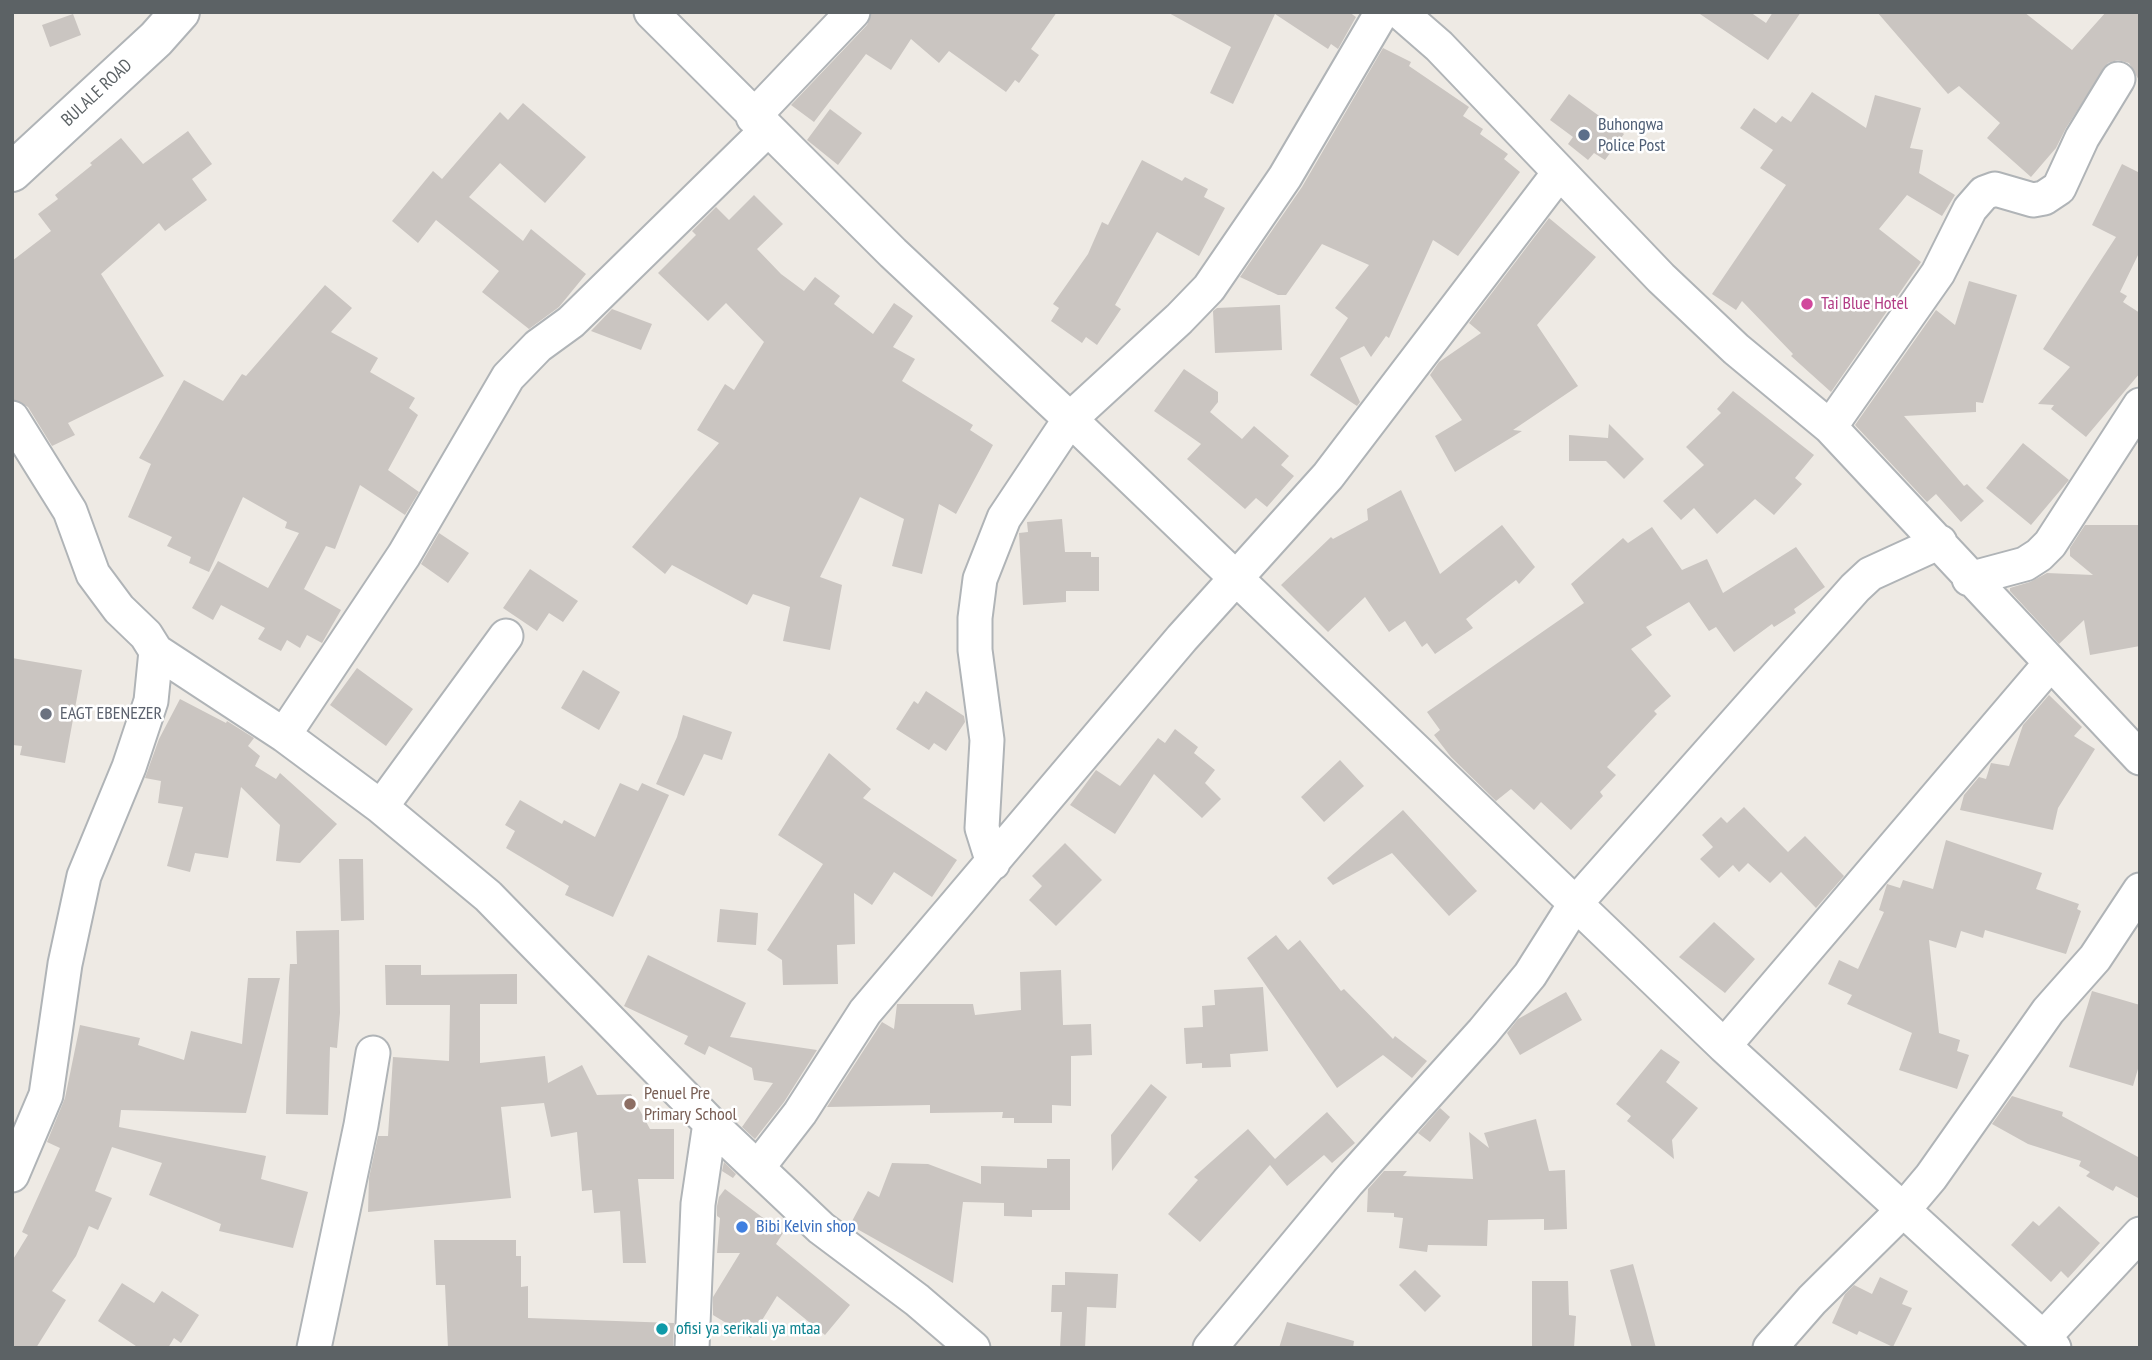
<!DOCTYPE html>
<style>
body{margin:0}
#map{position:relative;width:2152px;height:1360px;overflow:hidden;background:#eeeae4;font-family:"PT Sans Narrow",sans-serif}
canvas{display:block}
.frame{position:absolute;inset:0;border:14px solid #5c6265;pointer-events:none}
</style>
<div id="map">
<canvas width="2152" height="1360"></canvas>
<div class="frame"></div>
</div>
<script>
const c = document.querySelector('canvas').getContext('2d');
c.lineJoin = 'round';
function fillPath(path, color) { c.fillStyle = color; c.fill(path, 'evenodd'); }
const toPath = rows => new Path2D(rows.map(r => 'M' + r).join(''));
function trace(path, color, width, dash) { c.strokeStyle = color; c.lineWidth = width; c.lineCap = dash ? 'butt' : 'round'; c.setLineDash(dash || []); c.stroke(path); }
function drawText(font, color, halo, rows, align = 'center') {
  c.font = font + ' "PT Sans Narrow",sans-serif'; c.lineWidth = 5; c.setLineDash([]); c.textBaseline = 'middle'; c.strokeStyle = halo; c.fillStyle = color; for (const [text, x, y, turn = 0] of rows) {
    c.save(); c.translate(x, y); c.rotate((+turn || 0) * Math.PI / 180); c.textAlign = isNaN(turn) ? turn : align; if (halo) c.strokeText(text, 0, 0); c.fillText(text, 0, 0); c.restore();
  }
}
fillPath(toPath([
 [872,12,1057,12,1031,49,1039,55,1019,83,1015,80,1006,92,949,51,939,63,911,39,891,70,866,54,814,122,791,105,867,25],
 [1167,12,1349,12,1356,17,1338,49,1331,44,1328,49,1275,14,1233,104,1210,93,1231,47],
 [1697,12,1750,12,1766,23,1773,12,1801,12,1768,60],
 [1877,12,2024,12,2072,50,2106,12,2140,12,2140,82,2129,63,2118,60,2108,63,2066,128,2056,148,2031,177,1987,138,2000,123,1959,86,1948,94],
 [73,14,81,35,50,47,42,25],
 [1383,48,1411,62,1409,66,1469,107,1463,116,1483,129,1480,134,1508,154,1504,159,1520,172,1458,256,1433,240,1389,338,1386,336,1371,357,1364,346,1340,358,1360,402,1357,406,1310,375,1348,318,1335,308,1369,265,1322,244,1286,295,1278,295,1240,277,1302,187],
 [1812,92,1866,128,1875,95,1921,108,1910,148,1923,150,1919,173,1955,195,1942,216,1907,195,1879,229,1921,262,1831,392,1791,356,1793,354,1742,301,1736,310,1712,294,1786,185,1760,168,1773,150,1740,128,1754,108,1776,123,1782,116,1791,122],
 [1569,94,1624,134,1605,160,1594,153,1588,160,1568,144,1573,137,1550,120],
 [523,103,586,157,545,203,500,163,469,197,523,241,531,229,586,274,559,307,529,329,482,292,499,271,436,220,418,243,392,221,433,171,442,179,500,112,508,120],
 [830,109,862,133,838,165,807,140],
 [188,131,212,164,192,179,207,200,165,231,159,223,101,274,164,376,68,423,75,435,52,446,28,407,12,399,12,261,51,231,38,214,58,199,55,195,92,165,90,163,121,138,143,164],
 [1142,160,1182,181,1185,177,1208,189,1204,197,1225,208,1199,256,1157,232,1115,305,1121,309,1097,345,1086,337,1082,343,1051,321,1059,308,1053,304,1088,254,1102,222,1108,225],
 [2122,164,2140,173,2140,251,2120,292,2127,296,2123,302,2140,313,2140,373,2086,437,2051,409,2054,405,2038,404,2070,367,2043,349,2116,237,2092,225],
 [754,195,783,224,757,249,781,274,804,291,815,277,840,296,834,304,873,334,894,303,913,316,893,347,915,359,902,381,973,425,970,430,993,445,956,514,939,504,922,574,892,566,904,519,860,497,820,577,842,585,830,650,783,641,790,607,753,594,747,605,672,565,665,574,632,547,719,443,697,430,725,384,734,390,764,342,726,303,708,321,658,273,696,235,692,231,716,207,729,220],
 [1549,218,1596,257,1537,325,1578,386,1513,430,1522,431,1455,472,1435,436,1462,420,1430,375,1439,362,1481,333,1469,323],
 [1969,281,2017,295,1983,403,1976,402,1976,412,1904,416,1964,486,1967,484,1984,501,1961,522,1936,494,1927,502,1855,425,1936,310,1955,325],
 [325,285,352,308,331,332,378,358,370,372,415,398,409,408,418,415,388,470,419,492,405,515,360,485,335,549,326,546,304,589,341,610,322,643,307,635,300,648,287,640,281,651,258,639,265,628,221,605,213,620,192,608,218,561,268,588,299,533,285,528,287,522,243,497,209,572,189,563,191,557,167,546,172,537,128,517,151,464,139,458,184,380,223,401,242,374,246,376],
 [1280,305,1282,350,1215,353,1213,311,1217,308],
 [612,309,652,324,641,350,591,331],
 [1184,369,1218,392,1218,402,1210,412,1242,439,1254,426,1289,456,1281,465,1294,476,1267,507,1256,498,1245,509,1187,459,1201,444,1154,411],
 [1733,391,1814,455,1795,478,1802,484,1774,515,1755,499,1717,534,1694,508,1681,520,1663,501,1704,465,1686,447,1721,413,1717,409],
 [1609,424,1644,459,1624,479,1606,461,1569,461,1569,435,1608,438],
 [2023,443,2069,480,2031,525,1986,488],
 [1401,490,1440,574,1502,525,1535,567,1519,584,1516,580,1466,619,1473,628,1435,654,1427,643,1422,647,1405,621,1389,632,1365,597,1328,632,1281,585,1331,537,1333,539,1368,520,1367,509],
 [1062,519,1065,552,1091,552,1091,557,1099,557,1099,591,1066,591,1066,602,1023,605,1019,533,1028,532,1027,522],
 [2085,525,2140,525,2140,646,2090,655,2084,620,2059,644,2010,591,2010,588,2030,582,2047,573,2093,575,2070,556,2070,548],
 [1652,527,1682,570,1707,559,1723,593,1796,547,1825,587,1794,609,1796,613,1774,627,1772,624,1734,652,1716,627,1709,631,1689,602,1646,627,1652,635,1631,649,1671,696,1654,711,1657,714,1607,767,1616,775,1600,792,1603,796,1571,830,1541,802,1534,810,1511,789,1496,801,1451,757,1434,735,1440,730,1427,712,1584,603,1571,584,1623,538,1628,543],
 [439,533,469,553,448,583,421,564],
 [530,569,578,601,563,622,549,613,537,631,503,608],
 [12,658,82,670,65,763,20,755,22,746,12,745],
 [357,668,413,709,386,746,330,705],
 [583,670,620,692,599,730,561,708],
 [926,691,964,716,965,722,946,751,934,743,929,750,896,729,914,701,918,704],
 [2049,695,2082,727,2074,736,2095,749,2058,808,2053,830,1960,810,1964,795,1979,777,1986,779,1991,763,2009,766,2023,725],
 [180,699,226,723,227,721,254,738,248,746,260,756,255,766,276,779,280,773,337,824,300,863,276,861,280,825,241,787,228,858,195,853,190,872,167,866,183,807,158,803,161,781,145,778,159,739],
 [683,715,732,732,722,760,704,754,684,796,656,784,677,737],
 [1175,729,1198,747,1194,753,1215,770,1205,783,1221,799,1202,818,1154,774,1115,834,1070,805,1096,770,1120,786,1158,738,1165,743],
 [829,753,871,789,863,798,957,860,932,897,894,872,872,905,854,893,855,944,837,945,838,984,783,985,782,960,767,950,823,864,778,835],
 [1340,760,1364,786,1324,822,1301,797],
 [620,783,638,791,642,783,669,795,613,917,565,895,569,886,506,848,515,831,505,825,520,800,562,824,564,820,595,837],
 [1744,807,1788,852,1805,836,1844,876,1816,908,1781,872,1770,883,1748,863,1739,872,1733,865,1719,878,1700,859,1713,847,1702,835,1721,817,1727,823],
 [1403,810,1477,891,1449,916,1392,853,1333,885,1327,878],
 [1946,840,2042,873,2036,889,2079,904,2077,909,2081,911,2066,954,1985,930,1983,938,1961,931,1956,948,1929,940,1939,1033,1960,1040,1957,1051,1969,1055,1957,1089,1899,1070,1912,1033,1847,1004,1852,995,1828,984,1839,960,1858,969,1884,912,1879,910,1887,884,1900,888,1903,880,1933,889],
 [1065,843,1102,880,1056,926,1029,900,1042,886,1032,876],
 [339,859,363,859,364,920,341,921],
 [720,909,758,913,756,945,717,942],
 [1714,922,1755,959,1725,993,1679,957],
 [339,930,340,1013,337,1048,330,1047,328,1115,286,1114,289,978,290,964,297,964,296,931],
 [1276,935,1288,950,1300,940,1341,991,1344,989,1393,1039,1395,1036,1427,1061,1412,1078,1383,1055,1337,1088,1247,958],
 [648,955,746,1003,730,1037,817,1050,784,1102,755,1139,742,1127,773,1083,754,1080,752,1068,709,1046,705,1055,684,1044,688,1036,624,1006],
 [385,965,421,965,421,975,517,974,517,1004,480,1004,480,1063,545,1056,548,1083,582,1065,597,1095,631,1094,650,1129,674,1129,674,1179,638,1179,646,1263,623,1263,620,1211,594,1213,592,1190,582,1191,577,1132,551,1137,544,1103,501,1107,511,1198,368,1212,369,1178,378,1136,388,1136,393,1057,449,1061,450,1005,386,1005],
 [1061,970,1063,1025,1091,1024,1092,1055,1071,1056,1071,1106,1052,1105,1052,1123,1014,1123,1014,1118,1002,1118,1003,1112,930,1113,930,1105,827,1107,882,1022,894,1029,897,1004,973,1004,975,1015,1021,1010,1020,972],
 [248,978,280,978,246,1113,121,1110,119,1127,266,1156,261,1179,308,1192,293,1248,219,1231,221,1224,149,1195,162,1163,112,1147,95,1191,112,1198,98,1230,89,1226,76,1256,52,1291,66,1300,36,1348,12,1348,12,1261,28,1235,22,1232,60,1148,47,1142,65,1098,80,1025,140,1038,138,1045,184,1060,191,1031,242,1044],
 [1263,987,1268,1051,1230,1054,1231,1067,1202,1068,1202,1063,1186,1064,1184,1028,1203,1027,1202,1006,1215,1005,1214,990],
 [2092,991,2140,1005,2140,1062,2133,1086,2069,1067],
 [1566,992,1582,1020,1520,1055,1507,1033,1518,1019],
 [1661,1049,1680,1062,1666,1082,1698,1108,1672,1140,1674,1159,1627,1121,1631,1116,1616,1104],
 [1151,1084,1167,1097,1112,1171,1111,1135],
 [2012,1096,2063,1112,2062,1116,2140,1158,2140,1199,2116,1186,2113,1191,2086,1176,2090,1172,2079,1166,2081,1161,2028,1144,1992,1124],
 [1440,1108,1450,1117,1430,1142,1418,1133],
 [1327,1112,1355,1143,1332,1163,1324,1155,1287,1186,1270,1165,1200,1242,1168,1214,1198,1180,1194,1177,1248,1129,1275,1159],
 [1536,1119,1549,1171,1565,1170,1567,1229,1544,1230,1544,1219,1488,1220,1487,1246,1428,1245,1427,1252,1399,1248,1403,1218,1394,1217,1394,1213,1367,1212,1368,1189,1384,1171,1407,1171,1403,1176,1473,1179,1469,1132,1489,1148,1484,1133],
 [1047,1159,1070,1159,1070,1210,1032,1210,1032,1217,1004,1216,1004,1203,963,1202,953,1283,850,1225,868,1191,879,1197,892,1163,928,1164,981,1184,981,1166,1047,1168],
 [724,1162,736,1174,733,1178,722,1171],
 [725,1189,783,1233,776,1244,850,1305,825,1335,777,1296,751,1338,713,1315,713,1297,740,1253,717,1253,720,1218,717,1216,717,1206,719,1197],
 [2059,1206,2100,1243,2068,1278,2061,1271,2051,1282,2011,1245,2033,1221,2039,1226],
 [434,1240,516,1240,516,1256,521,1256,521,1287,528,1286,528,1318,674,1323,673,1348,448,1348,445,1285,436,1285],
 [1633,1264,1647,1314,1656,1348,1632,1348,1617,1295,1610,1270],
 [1415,1270,1441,1296,1425,1312,1399,1285],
 [1065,1272,1118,1274,1116,1308,1087,1307,1085,1348,1060,1348,1062,1312,1051,1312,1052,1285,1065,1285],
 [1880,1277,1908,1291,1902,1304,1912,1308,1893,1347,1859,1331,1857,1335,1832,1323,1845,1294,1854,1285,1872,1294],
 [1532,1281,1568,1281,1569,1315,1576,1316,1574,1348,1532,1348],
 [122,1283,154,1303,162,1291,199,1315,181,1343,174,1338,168,1348,139,1348,98,1321],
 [1287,1322,1354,1341,1353,1348,1279,1348]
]), '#cac5c1');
const minor = toPath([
 [651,12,893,253,1070,419,1724,1046,2054,1348],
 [1400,12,1439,46,1661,278,1736,349,1830,427,2140,758],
 [753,117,853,12],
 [12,418,70,511,93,574,119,609,146,635,156,651,151,701,129,767,84,876,65,964,46,1095,12,1175],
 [1830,427,1938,273,1970,209,1984,193,1995,189,2033,200,2044,198,2059,188,2082,138,2118,79],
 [1969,579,2025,564,2039,555,2050,544,2140,405],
 [156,651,284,735,381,807,488,896,710,1123,821,1228,917,1300,973,1348],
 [284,735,404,555,508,377,538,346,571,322,768,129],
 [381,807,506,636],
 [993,863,982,828,987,740,975,650,975,618,980,579,1004,518,1070,419,1179,319,1209,288,1285,177,1382,12],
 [1724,1046,2049,665],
 [759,1166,800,1113,865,1012,1182,638,1328,476,1559,173],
 [2043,1338,2140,1234],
 [314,1348,361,1125,373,1053],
 [692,1348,698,1204,710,1123],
 [1210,1348,1348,1182,1483,1032,1530,975,1575,904,1855,588,1870,574,1940,542],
 [1770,1348,1812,1300,1904,1209,1931,1177,2048,1011,2095,958,2140,890]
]);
const tertiary = toPath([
 [12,172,156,39,180,12]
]);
trace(minor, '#b0b4b7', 37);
trace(tertiary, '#b0b4b7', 42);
trace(minor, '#fff', 33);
trace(tertiary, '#fff', 38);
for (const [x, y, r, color] of [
 [1584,135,7,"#5c6f8a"],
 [1807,304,7,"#d1479c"],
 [46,714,7,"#6b7280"],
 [630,1104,7,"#8d6e63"],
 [742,1227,7,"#3f7fe0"],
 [662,1329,7,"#0f9aa8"]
]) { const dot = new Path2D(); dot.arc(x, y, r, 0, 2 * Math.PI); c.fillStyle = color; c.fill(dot); trace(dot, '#fff', 2.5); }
drawText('18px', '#5c6265', '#fff', [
 ["BULALE ROAD",97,93,-43]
]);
drawText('18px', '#4e5e75', '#fff', [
 ["Buhongwa",1598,125],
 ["Police Post",1598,146]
], 'left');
drawText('18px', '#b23c85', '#fff', [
 ["Tai Blue Hotel",1821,304]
], 'left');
drawText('18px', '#5b616d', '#fff', [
 ["EAGT EBENEZER",60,714]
], 'left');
drawText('18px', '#785e54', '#fff', [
 ["Penuel Pre",644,1094],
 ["Primary School",644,1115]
], 'left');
drawText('18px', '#366cbe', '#fff', [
 ["Bibi Kelvin shop",756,1227]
], 'left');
drawText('18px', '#0d838f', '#fff', [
 ["ofisi ya serikali ya mtaa",676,1329]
], 'left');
</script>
